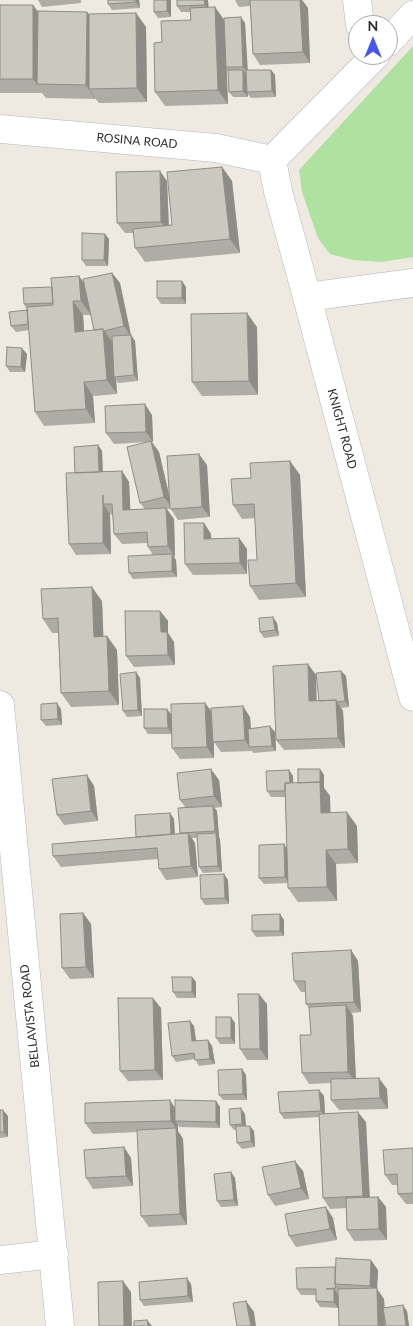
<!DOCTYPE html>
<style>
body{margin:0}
#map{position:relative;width:413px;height:1326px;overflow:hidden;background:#eeeae1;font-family:Lato,sans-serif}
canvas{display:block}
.north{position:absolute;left:348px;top:15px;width:50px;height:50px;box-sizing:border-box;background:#fff;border:1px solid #ababab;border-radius:50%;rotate:0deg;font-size:14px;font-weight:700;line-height:20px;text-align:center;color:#2d2d2d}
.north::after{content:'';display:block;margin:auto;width:18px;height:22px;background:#4b56f1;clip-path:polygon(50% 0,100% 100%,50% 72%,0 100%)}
</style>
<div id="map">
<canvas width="413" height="1326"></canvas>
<div class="north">N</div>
</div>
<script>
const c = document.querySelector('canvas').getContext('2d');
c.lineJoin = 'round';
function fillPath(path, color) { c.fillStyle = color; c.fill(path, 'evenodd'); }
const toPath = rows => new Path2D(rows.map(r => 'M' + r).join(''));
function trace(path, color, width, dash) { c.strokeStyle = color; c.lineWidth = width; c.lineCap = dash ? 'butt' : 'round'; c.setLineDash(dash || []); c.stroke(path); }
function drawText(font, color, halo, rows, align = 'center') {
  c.font = font + ' Lato,sans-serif'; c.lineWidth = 4; c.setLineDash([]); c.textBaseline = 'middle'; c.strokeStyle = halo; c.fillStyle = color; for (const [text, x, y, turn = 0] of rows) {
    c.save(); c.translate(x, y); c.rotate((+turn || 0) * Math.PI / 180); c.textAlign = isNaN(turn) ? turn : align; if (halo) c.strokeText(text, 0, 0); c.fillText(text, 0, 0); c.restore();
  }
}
fillPath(toPath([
 [413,46,413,257,382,262,353,260,330,254,318,238,302,192,299,170]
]), '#afe1a1');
const minor = toPath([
 [357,0,360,25],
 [388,42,413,15],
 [0,129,216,148,272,160],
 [272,160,278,191,307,297,413,697],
 [272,160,376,55],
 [307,297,413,283],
 [0,705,60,1326],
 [0,1260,54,1254]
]);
trace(minor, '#b4b5c0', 29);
trace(minor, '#fff', 28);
fillPath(toPath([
 [38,0,81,0,81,3,42,7],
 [108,0,139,0,140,8,112,10,108,4],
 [171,0,171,17,158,18,154,12],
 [177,0,208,0,208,7,224,20,245,23,247,70,271,70,275,75,276,97,251,98,247,93,248,97,233,97,229,92,228,71,226,68,228,104,165,106,155,92,162,42,191,20,191,12,181,12,177,6],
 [235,0,302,0,308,8,310,63,260,65,253,54,250,6,239,7],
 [0,5,33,5,38,12,87,12,89,14,136,13,146,27,147,102,99,103,95,98,95,99,46,98,42,93,0,93],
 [222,167,232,181,240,253,145,262,135,248,134,233,125,233,117,223,167,181,169,225,172,225],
 [105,234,109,239,108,266,86,266,82,260],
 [112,273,120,283,131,335,135,341,138,381,118,383,116,379,117,394,93,396,95,423,44,426,35,412,29,330,16,332,11,326,27,310,24,304,79,276,83,282],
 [83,315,91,315,94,330,84,331],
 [186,287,186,304,161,304,157,298],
 [257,327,258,395,202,396,192,382],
 [27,354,25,372,10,372,6,366],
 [152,415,153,442,152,442,159,452,170,498,207,465,210,517,178,520,170,508,167,509,174,519,175,557,173,557,176,560,177,577,133,579,129,573,153,555,148,547,147,543,122,544,114,534,113,515,110,514,111,554,76,555,69,544,75,473,98,445,102,451,103,472,122,471,129,482,130,510,145,509,140,503,147,442,114,444,106,433],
 [290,461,300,475,306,597,259,600,250,586,257,560,255,518,242,519,233,505,251,478],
 [204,523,211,534,211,539,239,538,247,549,247,574,193,575,185,564],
 [102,601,103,636,107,636,117,650,119,705,71,707,61,693,58,633,52,633,43,619],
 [160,611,168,621,168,633,174,642,175,665,134,667,126,656],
 [277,623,279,636,264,638,260,632],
 [341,671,346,676,349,707,341,708,343,711,345,748,284,750,276,740,316,675,316,701,319,701],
 [136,672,140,678,142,716,127,717,123,711],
 [61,709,62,725,46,726,41,720],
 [212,712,250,717,251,728,275,732,276,751,253,753,252,751,221,752,214,742,214,758,180,759,172,748,172,734,148,734,144,728,171,714],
 [320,769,324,775,324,788,330,796,330,813,357,826,358,863,336,864,337,901,298,902,288,888,288,883,264,884,259,878,287,849,285,797,271,797,267,791,289,770,293,776,293,783,298,783],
 [87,775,94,786,98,821,64,825,57,815],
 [219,780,222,807,214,808,217,811,219,837,220,839,222,872,203,873,199,867,198,838,192,838,195,843,198,877,166,880,159,869,158,859,61,867,53,856,136,837,170,813,174,819,175,834,180,833,185,807,180,800],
 [228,880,229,904,205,905,201,899],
 [83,913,91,924,94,978,70,979,62,968],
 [284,920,284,936,256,937,252,931],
 [351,950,358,961,361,1012,351,1013,353,1016,356,1079,387,1089,388,1109,339,1110,331,1100,331,1083,309,1084,302,1073,311,1035,309,1008,306,1004,306,992,301,992,294,981],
 [192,977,196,982,196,998,177,998,173,992],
 [267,1004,268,1060,247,1060,240,1049],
 [161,1008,163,1080,128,1081,120,1071],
 [235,1023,235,1044,220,1044,216,1038],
 [194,1026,196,1041,208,1040,212,1046,215,1064,199,1066,195,1059,176,1062,172,1056],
 [242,1069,246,1075,247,1100,223,1100,219,1095],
 [319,1090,324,1096,325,1113,366,1122,370,1197,378,1197,386,1207,387,1240,354,1241,347,1230,346,1208,330,1209,323,1198,319,1117,284,1119,280,1113],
 [216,1101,220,1107,220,1128,179,1127,178,1125,178,1131,183,1139,187,1225,149,1227,141,1216,138,1132,93,1134,85,1123],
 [0,1110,8,1116,8,1137,0,1138],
 [245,1114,246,1126,254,1131,255,1147,242,1149,237,1143,237,1130,234,1130,230,1125],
 [413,1148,413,1204,406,1204,398,1194,398,1185,392,1185,385,1175],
 [131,1158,133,1186,93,1189,86,1178],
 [303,1171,309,1199,275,1206,268,1195],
 [231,1172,235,1178,238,1206,221,1207,217,1201],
 [333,1218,337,1240,296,1247,289,1236],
 [378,1270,377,1289,384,1299,385,1308,407,1311,409,1326,386,1326,385,1321,338,1294,337,1294,338,1295,338,1308,320,1307,316,1301,316,1295,301,1295,297,1289],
 [191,1284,193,1302,144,1306,140,1300]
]), '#aeaca4');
fillPath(toPath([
 [136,0,139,0,140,8,136,2],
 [167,0,171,0,171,17,167,11],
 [204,0,208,0,209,11,205,5],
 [300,0,302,0,308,8,310,63,303,52],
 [33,5,43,19,37,84,33,79],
 [215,7,225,21,228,104,218,90],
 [87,12,97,26,89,89,95,98,95,99,86,85],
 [136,13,146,27,147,102,137,88],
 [241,17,245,23,248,73,243,67],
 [243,70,247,75,248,97,243,91],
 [271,70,275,75,276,97,272,91],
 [222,167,232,181,240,253,230,239],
 [160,171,167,181,169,232,161,222],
 [105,234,109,239,108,266,104,260],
 [112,273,120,283,131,336,131,335,135,341,138,381,134,375,131,337,124,326],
 [79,276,89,290,91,315,81,301],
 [182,281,186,287,186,304,182,298],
 [73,301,83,315,85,346,75,332],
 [247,313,257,327,258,395,249,381],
 [103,329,113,343,114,377,116,379,117,394,107,380],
 [22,348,27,354,25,372,21,367],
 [84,382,93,396,95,423,86,409],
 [145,404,152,415,153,442,146,432],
 [151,441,159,452,172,508,164,497],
 [98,445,102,451,103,479,99,473],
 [199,454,207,465,210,517,202,507],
 [290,461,300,475,306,597,296,583],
 [122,471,129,482,131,520,123,510],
 [103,495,103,504,110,514,111,554,103,543],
 [166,508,174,519,175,557,168,546],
 [204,523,211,534,212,550,204,539],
 [239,538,247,549,247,574,240,563],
 [172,554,176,560,177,577,172,571],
 [92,587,102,601,104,651,94,637],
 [160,611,168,621,168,633,174,642,175,665,168,655,161,632],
 [273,617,277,623,279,636,275,630],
 [107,636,117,650,119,705,109,691],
 [308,664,316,675,317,712,309,701],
 [341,671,346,676,349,707,345,701],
 [136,672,140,678,142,716,138,710],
 [336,700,343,711,345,748,338,738],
 [57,703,61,709,62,725,58,719],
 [205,703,213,713,214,758,207,747],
 [243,706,250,717,252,747,250,747,245,740],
 [167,709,171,714,172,734,168,728],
 [270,726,275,732,276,751,272,746],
 [211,769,219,780,222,807,214,796],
 [320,769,324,775,324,788,330,796,331,827,321,813,319,785],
 [289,770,293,776,294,796,290,791],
 [87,775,94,786,98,821,91,811],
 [213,806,217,811,219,837,220,839,222,872,218,866,216,833,215,831],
 [347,812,357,826,358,863,348,849],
 [170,813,174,819,175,841,171,836],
 [188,833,195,843,198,877,191,866],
 [284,844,288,850,289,883,285,877],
 [326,850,336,864,337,901,327,887],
 [224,874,228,880,229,904,225,898],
 [83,913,91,924,94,978,86,967],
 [280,914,284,920,284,936,280,931],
 [351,950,358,961,361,1012,354,1002],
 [192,977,196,982,196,998,192,992],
 [259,994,267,1004,268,1060,260,1049],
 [153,998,161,1008,163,1080,155,1070],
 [346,1005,353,1016,356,1082,348,1072],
 [231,1017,235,1023,235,1044,231,1038],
 [190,1021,194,1026,197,1047,192,1041],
 [208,1040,212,1046,215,1064,210,1059],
 [242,1069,246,1075,247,1100,243,1094],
 [379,1078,387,1089,388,1109,380,1098],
 [319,1090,324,1096,325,1117,321,1111],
 [170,1100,177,1111,175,1121,178,1125,178,1131,171,1121],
 [216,1101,220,1107,220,1128,216,1122],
 [241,1108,245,1114,246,1130,242,1124],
 [3,1110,8,1116,8,1137,4,1132],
 [358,1112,366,1122,370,1207,363,1196],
 [250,1126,254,1131,255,1147,251,1141],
 [176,1128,183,1139,187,1225,180,1214],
 [124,1147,131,1158,133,1186,126,1176],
 [295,1161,303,1171,309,1199,301,1188],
 [231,1172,235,1178,238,1206,234,1200],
 [378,1197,386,1207,387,1240,379,1229],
 [326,1207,333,1218,337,1240,330,1229],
 [371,1260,378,1270,377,1289,384,1299,385,1326,378,1326,377,1296,370,1286],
 [187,1278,191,1284,193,1302,188,1296],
 [123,1281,131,1292,132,1326,124,1326],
 [334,1289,338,1295,338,1308,334,1302],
 [246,1301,254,1312,256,1326,251,1326],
 [403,1305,407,1311,409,1326,406,1326],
 [147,1320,152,1326,148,1326]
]), '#8d8c86');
const building = toPath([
 [108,0,136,0,136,2,108,4,108,0],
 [154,0,167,0,167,11,154,12,154,0],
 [177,0,204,0,205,5,177,6,177,0],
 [250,0,300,0,303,52,253,54,250,0],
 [0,5,33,5,33,79,0,79,0,5],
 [215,7,218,90,155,92,154,43,162,42,161,21,191,20,190,8,215,7],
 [38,11,87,12,86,85,37,84,38,11],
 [136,13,137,88,89,89,89,14,136,13],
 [241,17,243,67,226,67,224,18,241,17],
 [228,70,243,70,243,91,229,92,228,70],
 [246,70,271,70,272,91,247,92,246,70],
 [222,167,230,239,135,248,133,229,172,225,167,172,222,167],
 [160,171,161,222,117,223,116,172,160,171],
 [82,233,105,234,104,260,82,260,82,233],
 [112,273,124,326,104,331,103,329,94,330,83,279,112,273],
 [79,276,81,301,73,301,75,332,103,329,107,380,84,382,86,409,35,412,27,307,53,305,51,278,79,276],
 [157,281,182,281,182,298,157,298,157,281],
 [52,287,53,303,24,304,23,288,52,287],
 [27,310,28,324,11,326,9,312,27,310],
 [247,313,249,381,192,382,191,314,247,313],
 [131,335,134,375,114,377,112,336,131,335],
 [7,347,22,348,21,367,6,366,7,347],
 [145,404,146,432,106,433,105,406,145,404],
 [151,441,164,497,140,503,127,447,151,441],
 [98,445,99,472,75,473,74,447,98,445],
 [199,454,202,507,170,509,167,456,199,454],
 [290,461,296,583,250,586,248,560,257,560,254,504,233,505,231,479,251,478,250,463,290,461],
 [122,471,123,510,166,508,168,546,148,547,147,532,114,534,112,504,103,504,103,495,103,543,69,544,66,473,122,471],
 [184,523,204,523,204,539,239,538,240,563,185,564,184,523],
 [172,554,172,571,129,573,128,556,172,554],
 [92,587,94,637,107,636,109,691,61,693,58,618,43,619,41,589,92,587],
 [125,611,160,611,161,632,167,632,168,655,126,656,125,611],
 [273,617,275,630,260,632,259,618,273,617],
 [308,664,309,701,336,700,338,738,276,740,273,666,308,664],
 [341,671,345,701,337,702,336,700,319,701,316,673,341,671],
 [136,672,138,710,123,711,120,674,136,672],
 [57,703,58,719,41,720,41,704,57,703],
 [205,703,207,747,172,748,171,704,205,703],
 [243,706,245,740,213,742,211,708,243,706],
 [144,709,167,709,168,728,144,728,144,709],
 [270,726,272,746,249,747,248,729,270,726],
 [211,769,214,796,180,800,177,773,211,769],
 [298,769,320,769,320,782,298,783,298,769],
 [289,770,290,783,285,783,285,791,267,791,266,771,289,770],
 [87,775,91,811,57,815,52,779,87,775],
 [320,782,321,813,347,812,348,849,326,850,327,887,288,888,285,783,320,782],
 [213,806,215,831,180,833,178,808,213,806],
 [170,813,171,834,136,837,135,815,170,813],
 [188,833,191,866,159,869,157,848,53,856,52,844,188,833],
 [216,833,218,866,199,867,197,834,216,833],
 [284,844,285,877,259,878,259,845,284,844],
 [224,874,225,898,201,899,200,875,224,874],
 [83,913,86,967,62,968,60,914,83,913],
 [280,914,280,931,252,931,252,915,280,914],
 [351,950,354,1002,306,1004,305,981,294,981,292,953,351,950],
 [172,977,192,977,192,992,173,992,172,977],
 [238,994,259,994,260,1049,240,1049,238,994],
 [118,998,153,998,155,1070,120,1071,118,998],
 [346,1005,348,1072,302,1073,300,1035,311,1035,309,1007,346,1005],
 [216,1017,231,1017,231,1038,216,1038,216,1017],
 [190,1021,192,1041,208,1040,210,1059,195,1060,194,1053,172,1056,168,1023,190,1021],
 [242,1069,243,1094,219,1095,218,1070,242,1069],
 [379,1078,380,1098,331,1100,331,1079,379,1078],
 [319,1090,321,1111,280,1113,278,1092,319,1090],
 [170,1100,171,1121,85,1123,85,1103,170,1100],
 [175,1100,216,1101,216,1122,175,1121,175,1100],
 [241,1108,242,1124,230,1125,229,1109,241,1108],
 [0,1110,3,1110,4,1132,0,1132,0,1110],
 [358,1112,363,1196,323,1198,319,1114,358,1112],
 [236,1126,250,1126,251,1141,237,1143,236,1126],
 [176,1128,180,1214,141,1216,137,1130,176,1128],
 [124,1147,126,1176,86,1178,84,1150,124,1147],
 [413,1148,413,1193,398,1194,397,1174,385,1175,383,1150,413,1148],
 [295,1161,301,1188,268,1195,262,1167,295,1161],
 [231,1172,234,1200,217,1201,214,1174,231,1172],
 [378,1197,379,1229,347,1230,346,1198,378,1197],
 [326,1207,330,1229,289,1236,285,1214,326,1207],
 [336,1258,371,1260,370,1286,335,1284,336,1258],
 [335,1267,335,1284,336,1288,326,1289,334,1289,334,1302,316,1301,316,1289,297,1289,296,1268,335,1267],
 [187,1278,188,1296,140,1300,139,1282,187,1278],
 [123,1281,124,1326,99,1326,98,1282,123,1281],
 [377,1288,378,1326,339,1326,338,1289,377,1288],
 [246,1301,251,1326,237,1326,233,1303,246,1301],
 [403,1305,406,1326,386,1326,383,1308,403,1305],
 [147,1320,148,1326,134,1326,134,1321,147,1320]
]);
fillPath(building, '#cac8bf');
trace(building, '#8d8c86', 1);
drawText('12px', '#2d2d2d', '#fff', [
 ["ROSINA ROAD",137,141,5],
 ["KNIGHT ROAD",342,429,75],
 ["BELLAVISTA ROAD",30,1016,-96]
]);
</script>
